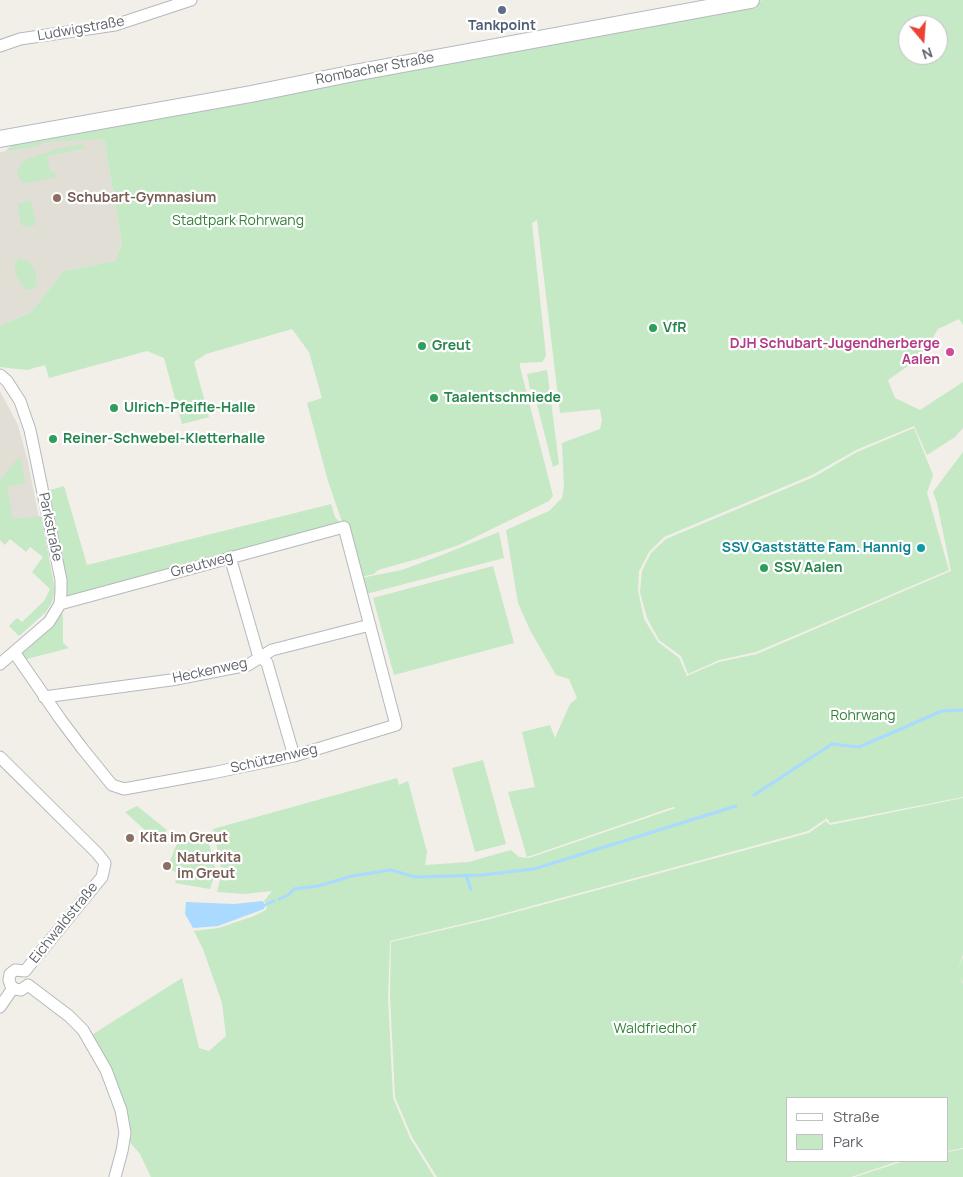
<!DOCTYPE html>
<meta charset="utf-8">
<style>
body{margin:0}
#map{position:relative;width:963px;height:1177px;overflow:hidden;background:#f1efe8;font-family:Manrope,sans-serif}
canvas{display:block}
.legend{position:absolute;left:786px;top:1097px;width:162px;height:65px;box-sizing:border-box;background:#fff;border:1px solid #bfc1c3;margin:0;padding:6px 9px;list-style:none;font-size:15px;color:#5f6368}
.legend li{display:flex;align-items:center;gap:10px;height:25px}
.legend b{width:25px;border:1px solid #bfc1c3}
.north{position:absolute;left:898px;top:15px;width:50px;height:50px;box-sizing:border-box;background:#fff;border:1px solid #bfc1c3;border-radius:50%;rotate:162deg;font-size:14px;font-weight:700;line-height:20px;text-align:center;color:#5f6368}
.north::after{content:'';display:block;margin:auto;width:18px;height:22px;background:#ea4335;clip-path:polygon(50% 0,100% 100%,50% 72%,0 100%)}
</style>
<div id="map">
<canvas width="963" height="1177"></canvas>
<ul class="legend">
<li><b style="height:6px;background:#fff"></b>Straße</li>
<li><b style="height:14px;background:#c5e8c5"></b>Park</li>
</ul>
<div class="north">N</div>
</div>
<script>
const c = document.querySelector('canvas').getContext('2d');
c.lineJoin = 'round';
function fillPath(path, color) { c.fillStyle = color; c.fill(path, 'evenodd'); }
const toPath = rows => new Path2D(rows.map(r => 'M' + r).join(''));
function trace(path, color, width, dash) { c.strokeStyle = color; c.lineWidth = width; c.lineCap = dash ? 'butt' : 'round'; c.setLineDash(dash || []); c.stroke(path); }
function drawText(font, color, halo, rows, align = 'center') {
  c.font = font + ' Manrope,sans-serif'; c.lineWidth = 4.5; c.setLineDash([]); c.textBaseline = 'middle'; c.strokeStyle = halo; c.fillStyle = color; for (const [text, x, y, turn = 0] of rows) {
    c.save(); c.translate(x, y); c.rotate((+turn || 0) * Math.PI / 180); c.textAlign = isNaN(turn) ? turn : align; if (halo) c.strokeText(text, 0, 0); c.fillText(text, 0, 0); c.restore();
  }
}
fillPath(toPath([
 [101,128,104,139,122,244,115,261,64,271,31,312,0,326,0,152,6,151,13,143],
 [0,391,18,425,28,462,41,528,0,533]
]), '#e1ded6');
fillPath(toPath([
 [763,0,963,0,963,325,959,319,938,329,921,357,888,380,895,398,920,410,963,382,963,428,955,437,927,455,914,426,856,450,812,475,664,537,649,552,639,571,638,591,644,619,658,642,679,658,687,676,719,662,757,654,951,571,937,503,933,492,963,452,963,797,830,823,827,818,808,831,491,917,390,941,388,998,393,1098,410,1138,434,1177,151,1177,140,1154,128,1140,90,1036,182,978,199,1048,209,1051,226,1036,222,1003,203,949,194,931,219,928,254,916,266,910,267,906,264,901,272,891,244,894,217,892,222,872,213,829,397,778,399,785,408,781,427,852,425,865,469,862,511,850,519,857,529,858,676,808,673,807,527,857,508,792,535,787,522,732,550,725,555,738,570,704,577,698,569,679,556,675,530,630,518,603,506,530,549,511,562,498,564,486,562,443,600,429,602,421,600,409,560,413,537,220,532,223,546,356,542,362,520,363,520,367,553,496,549,501,459,545,417,559,378,570,374,574,361,577,328,481,307,403,322,398,309,352,292,329,206,354,194,362,209,417,182,424,164,358,147,351,49,378,45,365,27,370,0,367,0,326,31,312,64,271,115,261,122,244,104,139,45,142,38,146,6,151,13,143],
 [908,25,938,25,938,55,908,55],
 [82,144,86,148,47,156,50,171,56,174,55,178,24,183,21,181,17,174,19,166,25,160,60,148],
 [31,200,36,225,25,227,21,224,18,205,20,203],
 [20,258,29,262,36,273,37,285,31,290,24,288,15,274,15,263],
 [547,370,559,464,553,467,533,389,530,389,527,374],
 [914,428,933,475,927,493,949,570,756,652,719,660,688,674,681,656,659,640,647,618,640,592,642,571,651,553,666,539,814,477,857,452],
 [20,456,25,483,7,487,13,519,41,516,55,590,52,602,46,612,19,636,9,626,17,618,22,622,44,601,50,589,32,572,43,557,30,547,26,552,10,539,5,545,0,540,0,480],
 [64,486,87,565,331,504,335,517,344,527,60,604,43,492],
 [499,532,504,558,366,594,361,578,402,570,442,555],
 [493,566,514,643,394,675,373,598],
 [61,608,63,617,63,643,69,648,23,660,18,652],
 [483,760,506,844,475,852,452,768],
 [963,798,963,954,958,971,963,957,963,982,960,977,963,984,963,1148,947,1151,947,1098,787,1098,787,1161,899,1161,851,1177,437,1177,412,1137,395,1097,390,995,391,942,490,919,809,833,826,821,830,825],
 [137,806,167,830,156,840,125,812],
 [188,832,206,832,216,871,210,889,175,883,178,873,171,870,173,863,170,861,178,841,186,842],
 [963,1149,963,1177,855,1177,904,1161,947,1161,947,1152]
]), '#c5e8c5');
fillPath(toPath([
 [263,901,265,906,264,909,218,926,193,928,185,914,186,902,234,904]
]), '#aadaff');
trace(toPath([
 [754,795,832,744,859,747,942,711,963,710],
 [466,875,471,890],
 [279,899,288,895,294,889,318,886,352,876,391,870,415,877,482,875,534,869,736,806],
 [265,905,274,901]
]), '#aadaff', 3);
const street = toPath([
 [0,46,20,39,115,25,191,0],
 [0,375,7,381,20,401,30,430,61,580,61,592,60,604,49,622,0,664],
 [230,557,258,654,267,663,294,756],
 [14,652,61,720,82,748,112,785,124,789,212,773,294,756,396,725,344,527,60,604],
 [44,697,171,680,248,665,272,650,370,625],
 [0,757,97,853,105,863,102,877,25,971],
 [25,971,15,970,10,974,9,980,11,986,15,989,21,990,28,985],
 [28,985,69,1016,83,1030,106,1070,121,1110,125,1133,122,1151,115,1177],
 [0,1007,13,988]
]);
const secondary = toPath([
 [0,139,251,94,354,73,751,0]
]);
trace(street, '#b5b8bc', 13);
trace(secondary, '#b6babf', 18);
trace(street, '#fff', 11);
trace(secondary, '#fff', 16);
for (const [x, y, r, color] of [
 [502,10,5,"#5c6f8a"],
 [57,198,5,"#8d6e63"],
 [653,328,5,"#2e9e5b"],
 [422,346,5,"#2e9e5b"],
 [950,352,5,"#d1479c"],
 [434,398,5,"#2e9e5b"],
 [114,408,5,"#2e9e5b"],
 [53,439,5,"#2e9e5b"],
 [921,548,5,"#0f9aa8"],
 [764,568,5,"#2e9e5b"],
 [130,838,5,"#8d6e63"],
 [167,866,5,"#8d6e63"]
]) { const dot = new Path2D(); dot.arc(x, y, r, 0, 2 * Math.PI); c.fillStyle = color; c.fill(dot); trace(dot, '#fff', 2); }
drawText('bold 14px', '#4e5e75', '#fff', [
 ["Tankpoint",502,26]
]);
drawText('14px', '#5f6368', '#fff', [
 ["Ludwigstraße",81,29,-10],
 ["Rombacher Straße",375,69,-11],
 ["Parkstraße",50,527,78],
 ["Greutweg",202,565,-15],
 ["Heckenweg",210,671,-12],
 ["Schützenweg",274,759,-13],
 ["Eichwaldstraße",64,923,-51]
]);
drawText('bold 14px', '#785e54', '#fff', [
 ["Schubart-Gymnasium",67,198],
 ["Kita im Greut",140,838],
 ["Naturkita",177,858],
 ["im Greut",177,874]
], 'left');
drawText('14px', '#348238', '#fff', [
 ["Stadtpark Rohrwang",238,221],
 ["Rohrwang",863,716],
 ["Waldfriedhof",655,1029]
]);
drawText('bold 14px', '#27864d', '#fff', [
 ["VfR",663,328],
 ["Greut",432,346],
 ["Taalentschmiede",444,398],
 ["Ulrich-Pfeifle-Halle",124,408],
 ["Reiner-Schwebel-Kletterhalle",63,439],
 ["SSV Aalen",774,568]
], 'left');
drawText('bold 14px', '#b23c85', '#fff', [
 ["DJH Schubart-Jugendherberge",940,344],
 ["Aalen",940,360]
], 'right');
drawText('bold 14px', '#0d838f', '#fff', [
 ["SSV Gaststätte Fam. Hannig",911,548]
], 'right');
</script>
